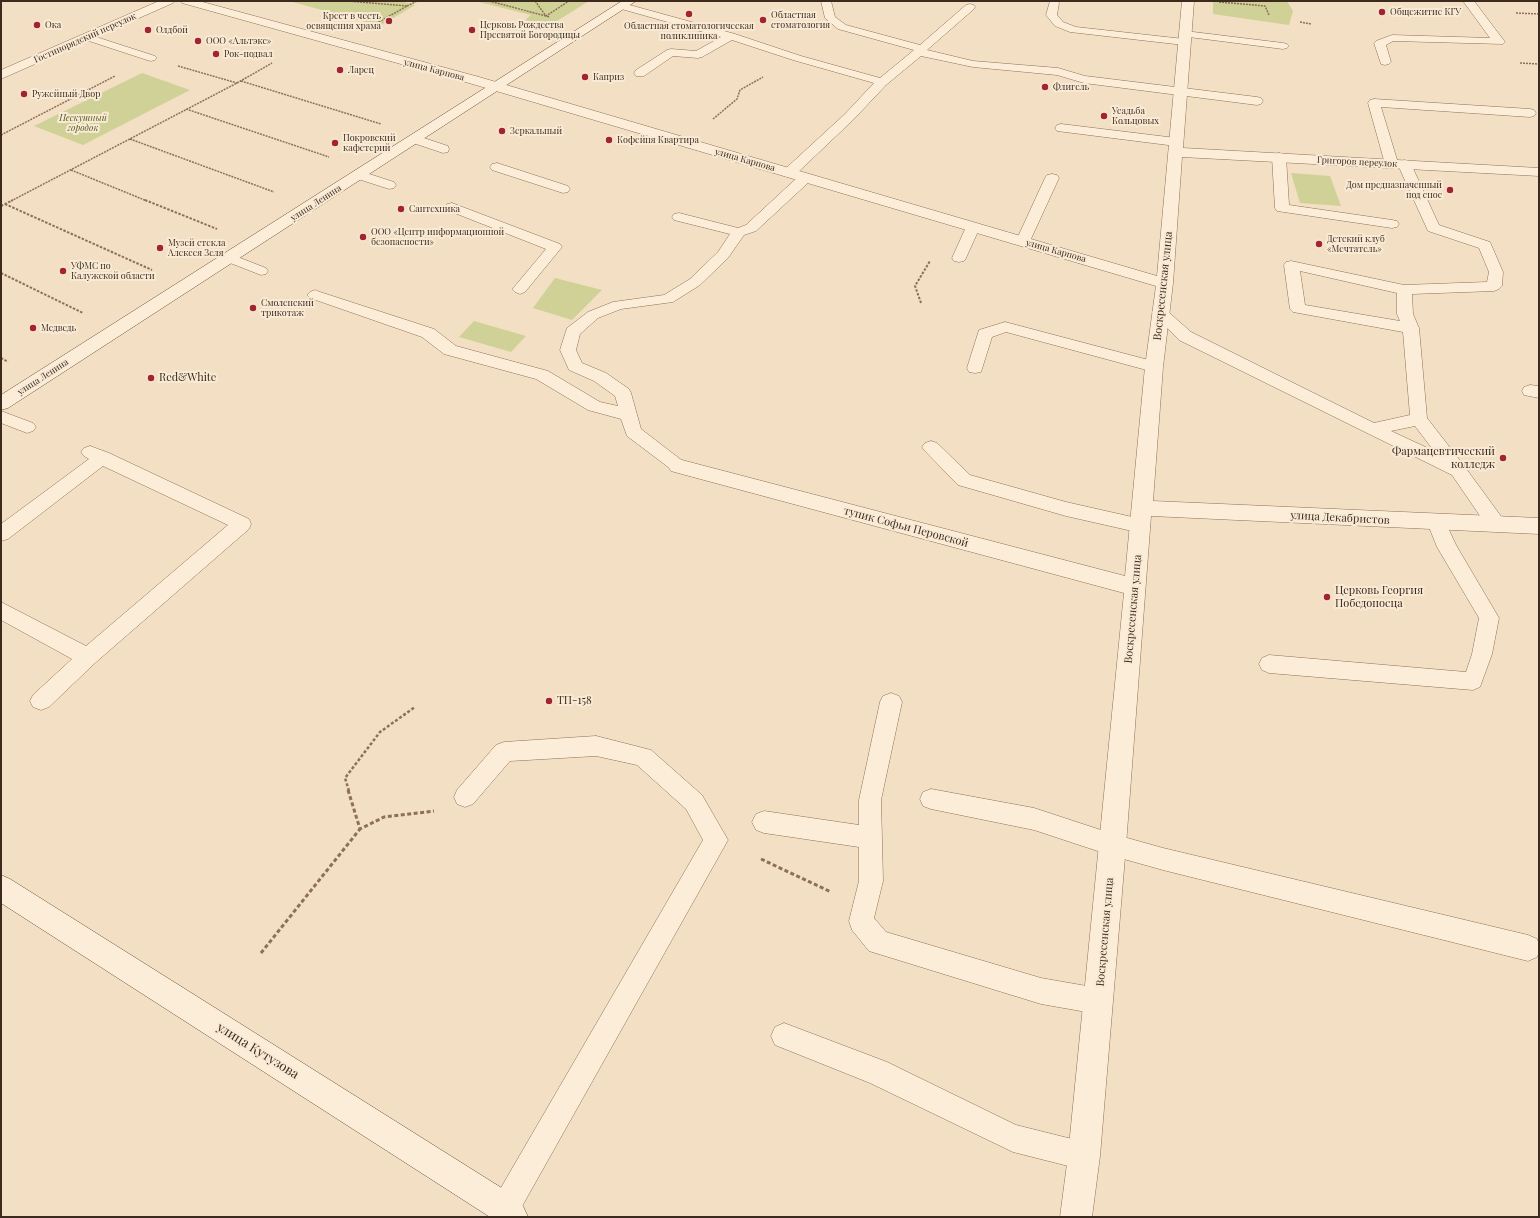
<!DOCTYPE html>
<meta charset="utf-8">
<style>
body{margin:0}
#map{position:relative;width:1540px;height:1218px;overflow:hidden;background:#f2dfc4;font-family:"Playfair Display",serif}
canvas{display:block}
.frame{position:absolute;inset:0;border:2px solid #3d2a1e;pointer-events:none}
</style>
<div id="map">
<canvas width="1540" height="1218"></canvas>
<div class="frame"></div>
</div>
<script>
const c = document.querySelector('canvas').getContext('2d');
c.lineJoin = 'round';
function fillPath(path, color) { c.fillStyle = color; c.fill(path, 'evenodd'); }
const toPath = rows => new Path2D(rows.map(r => 'M' + r).join(''));
function trace(path, color, width, dash) { c.strokeStyle = color; c.lineWidth = width; c.lineCap = dash ? 'butt' : 'round'; c.setLineDash(dash || []); c.stroke(path); }
function drawText(font, color, halo, rows, align = 'center') {
  c.font = font + ' "Playfair Display",serif'; c.lineWidth = 4; c.setLineDash([]); c.textBaseline = 'middle'; c.strokeStyle = halo; c.fillStyle = color; for (const [text, x, y, turn = 0] of rows) {
    c.save(); c.translate(x, y); c.rotate((+turn || 0) * Math.PI / 180); c.textAlign = isNaN(turn) ? turn : align; if (halo) c.strokeText(text, 0, 0); c.fillText(text, 0, 0); c.restore();
  }
}
fillPath(toPath([
 [289,1,401,1,415,5,380,26],
 [475,1,589,1,549,26,525,20,531,15],
 [1213,1,1287,1,1293,11,1289,25,1213,14],
 [142,73,190,90,83,145,34,126],
 [1291,173,1330,176,1341,206,1300,203],
 [555,278,602,290,572,320,533,308],
 [474,321,526,336,511,352,459,337]
]), '#d0d196');
const service = toPath([
 [821,1,831,1,835,17,846,25,920,45,966,5,970,4,974,5,975,7,974,9,927,50,973,61,1058,68,1085,76,1257,97,1261,98,1263,101,1261,104,1257,105,1084,83,1057,75,973,67,921,56,886,85,853,120,794,176,789,177,784,176,782,173,784,170,845,114,874,83,793,60,732,40,702,57,698,58,673,56,644,76,636,76,634,73,636,70,667,50,671,49,696,51,721,37,618,8,617,6,618,4,626,4,735,34,801,56,880,78,914,50,838,29,825,18,821,1],
 [1050,1,1058,1,1059,3,1057,15,1063,22,1076,27,1184,39,1188,40,1190,42,1188,44,1184,45,1070,32,1055,26,1046,15,1050,1],
 [1463,1,1474,1,1505,42,1503,44,1393,41,1386,45,1391,62,1389,64,1385,65,1381,64,1374,43,1376,41,1392,35,1490,38,1463,1],
 [1185,31,1283,43,1287,44,1289,46,1287,48,1283,49,1181,36,1179,34,1185,31],
 [87,34,155,56,157,58,155,60,151,61,147,60,83,39,81,37,83,35,87,34],
 [1374,99,1530,109,1534,110,1536,113,1534,116,1530,117,1381,107,1398,163,1404,160,1409,161,1411,164,1439,225,1490,242,1503,272,1502,286,1499,289,1494,291,1412,294,1413,314,1419,328,1427,418,1462,463,1503,519,1505,524,1503,529,1496,531,1489,529,1452,475,1179,340,1152,312,1155,309,1160,307,1165,309,1191,332,1374,423,1410,415,1403,332,1293,312,1290,309,1284,265,1286,262,1291,261,1404,285,1487,282,1489,272,1479,248,1428,231,1398,165,1392,168,1387,167,1385,164,1368,103,1370,100,1374,99],
 [1300,271,1397,293,1397,314,1400,321,1305,305,1300,271],
 [1415,426,1434,451,1391,431,1415,426],
 [1061,124,1176,138,1181,139,1182,142,1181,145,1176,146,1057,131,1055,128,1057,125,1061,124],
 [415,135,448,146,449,149,448,152,443,153,410,142,409,139,410,136,415,135],
 [1279,153,1284,154,1286,157,1289,205,1392,220,1397,221,1399,224,1397,227,1392,228,1277,211,1275,208,1272,157,1274,154,1279,153],
 [497,163,568,186,570,189,568,192,563,193,492,170,490,167,492,164,497,163],
 [360,171,394,182,396,185,394,188,389,189,355,178,353,175,355,172,360,171],
 [805,174,810,175,812,178,810,181,756,231,744,235,728,258,700,285,673,302,621,309,598,318,580,334,576,350,582,363,606,373,629,389,631,393,641,429,684,462,687,466,684,470,678,472,672,470,627,436,621,419,588,410,536,379,444,354,422,337,310,298,307,295,310,292,315,290,320,292,434,329,456,346,548,371,600,402,618,406,615,396,594,381,569,370,560,350,567,328,588,312,613,302,664,295,690,279,718,252,730,234,674,220,672,217,674,214,679,213,738,228,746,225,800,175,805,174],
 [1052,174,1057,175,1059,178,1030,241,1028,244,1023,245,1018,244,1016,241,1045,178,1047,175,1052,174],
 [452,203,560,244,562,247,525,292,520,294,515,292,512,289,515,286,546,249,447,210,445,207,447,204,452,203],
 [973,223,978,224,980,227,966,258,964,261,959,262,954,261,952,258,966,227,968,224,973,223],
 [230,254,266,268,268,271,266,274,261,275,225,261,223,258,225,255,230,254],
 [1005,322,1160,363,1162,367,1160,371,1154,372,1006,332,992,337,981,372,975,373,969,372,967,368,979,330,1005,322],
 [1530,385,1539,386,1539,398,1524,395,1522,391,1524,387,1530,385],
 [1,411,33,423,36,427,33,431,27,433,1,423,1,411],
 [931,441,937,443,970,475,1066,502,1141,519,1148,521,1150,526,1148,531,1141,533,1066,516,958,485,925,451,922,447,925,443,931,441],
 [90,446,109,453,249,519,251,524,249,529,95,663,49,707,41,710,33,707,30,701,33,695,72,659,1,620,1,602,86,646,228,525,103,466,8,539,1,541,1,524,89,459,84,456,81,452,84,448,90,446],
 [1436,515,1443,517,1456,545,1499,618,1492,654,1480,687,1473,690,1269,673,1262,670,1259,664,1262,658,1269,655,1466,672,1472,654,1479,618,1437,547,1427,522,1429,517,1436,515],
 [891,693,899,696,902,702,881,800,883,881,874,918,886,932,1041,978,1098,988,1107,992,1111,1001,1107,1010,1098,1014,1041,1004,869,951,852,930,849,921,859,881,859,847,764,833,756,830,752,822,756,814,764,811,859,825,859,800,880,702,883,696,891,693],
 [596,736,651,750,702,795,728,840,516,1217,494,1217,490,1208,495,1198,703,840,686,809,637,765,596,756,510,761,473,804,465,807,457,804,454,797,457,790,496,745,504,742,596,736],
 [931,789,1034,808,1113,834,1163,848,1528,935,1537,939,1539,944,1539,952,1537,957,1528,961,1163,870,1113,856,1034,830,931,809,923,806,920,799,923,792,931,789],
 [784,1023,887,1062,1016,1125,1084,1142,1094,1146,1098,1156,1094,1166,1084,1170,1013,1152,870,1083,775,1045,771,1036,775,1027,784,1023]
]);
const minor = toPath([
 [159,1,175,1,173,3,1,79,1,70,159,1],
 [180,1,199,1,479,77,1157,276,1182,1,1194,1,1183,148,1539,168,1539,176,1182,157,1173,283,1163,367,1153,501,1539,518,1539,534,1151,516,1126,845,1100,1156,1092,1217,1060,1217,1068,1156,1124,593,678,473,671,471,668,466,671,461,678,459,1125,576,1145,367,1156,286,469,83,182,3,180,1]
]);
const secondary = toPath([
 [622,1,636,1,8,408,1,410,1,395,622,1],
 [1,875,10,879,516,1197,523,1206,528,1217,490,1217,1,903,1,875]
]);
trace(service, '#8e7058', 1);
trace(minor, '#8e7058', 1);
trace(secondary, '#70513b', 1);
trace(toPath([
 [348,1,407,6,377,23],
 [489,1,550,17],
 [535,1,546,16,569,1],
 [1219,2,1265,6,1269,15],
 [407,6,417,1],
 [1516,13,1539,14],
 [1300,22,1311,24],
 [1520,63,1539,64],
 [178,66,237,83],
 [241,81,381,124],
 [186,109,329,157],
 [713,119,737,99,740,90,763,77],
 [1,135,115,76],
 [130,139,274,192],
 [71,170,147,201],
 [11,201,237,83,272,63]
]), '#8e7058', 1.5, [2, 1]);
trace(toPath([
 [145,200,217,229],
 [5,204,152,270],
 [1,206,13,200],
 [1,273,83,313],
 [921,303,915,286,930,261],
 [1,358,8,362]
]), '#8e7058', 2, [2.5, 1.5]);
trace(toPath([
 [349,791,345,778,380,732,415,707]
]), '#8e7058', 2.5, [3, 2]);
trace(toPath([
 [348,790,360,829,384,817,434,811],
 [761,859,831,892],
 [261,953,360,829]
]), '#8e7058', 3, [4, 2.5]);
fillPath(service, '#fcedd8');
fillPath(minor, '#fcedd8');
fillPath(secondary, '#fcedd8');
for (const [x, y, r, color] of [
 [1382,12,4,"#a32331"],
 [689,14,4,"#a32331"],
 [763,20,4,"#a32331"],
 [389,21,4,"#a32331"],
 [37,25,4,"#a32331"],
 [148,30,4,"#a32331"],
 [472,30,4,"#a32331"],
 [198,41,4,"#a32331"],
 [216,54,4,"#a32331"],
 [340,70,4,"#a32331"],
 [585,77,4,"#a32331"],
 [1045,87,4,"#a32331"],
 [24,94,4,"#a32331"],
 [1104,116,4,"#a32331"],
 [502,131,4,"#a32331"],
 [609,140,4,"#a32331"],
 [335,143,4,"#a32331"],
 [1450,190,4,"#a32331"],
 [401,209,4,"#a32331"],
 [363,237,4,"#a32331"],
 [1319,244,4,"#a32331"],
 [160,248,4,"#a32331"],
 [63,271,4,"#a32331"],
 [253,308,4,"#a32331"],
 [33,328,4,"#a32331"],
 [151,378,4,"#a32331"],
 [1503,458,4,"#a32331"],
 [1327,597,4,"#a32331"],
 [549,701,4,"#a32331"]
]) { const dot = new Path2D(); dot.arc(x, y, r, 0, 2 * Math.PI); c.fillStyle = color; c.fill(dot); trace(dot, '#f8ead4', 1.5); }
drawText('9px', '#3d2a1e', '#f8ead4', [
 ["Общежитие КГУ",1390,12],
 ["Областная",771,15],
 ["стоматология",771,25],
 ["Крест в честь",381,16,"right"],
 ["освящения храма",381,26,"right"],
 ["Ока",45,25],
 ["Церковь Рождества",480,25],
 ["Пресвятой Богородицы",480,35],
 ["Областная стоматологическая",689,26,"center"],
 ["поликлиника",689,36,"center"],
 ["Олдбой",156,30],
 ["ООО «Альтэкс»",206,41],
 ["Рок-подвал",224,54],
 ["Ларец",348,70],
 ["Каприз",593,77],
 ["Флигель",1053,87],
 ["Ружейный Двор",32,94],
 ["Усадьба",1112,111],
 ["Кольцовых",1112,121],
 ["Зеркальный",510,131],
 ["Покровский",343,138],
 ["кафетерий",343,148],
 ["Кофейня Квартира",617,140],
 ["Дом предназначенный",1442,185,"right"],
 ["под снос",1442,195,"right"],
 ["Сантехника",409,209],
 ["ООО «Центр информационной",371,232],
 ["безопасности»",371,242],
 ["Детский клуб",1327,239],
 ["«Мечтатель»",1327,249],
 ["Музей стекла",168,243],
 ["Алексея Зеля",168,253],
 ["УФМС по",71,266],
 ["Калужской области",71,276],
 ["Смоленский",261,303],
 ["трикотаж",261,313],
 ["Медведь",41,328]
], 'left');
drawText('9px', '#3d2a1e', '#f8ead4', [
 ["Гостинорядский переулок",85,38,-24],
 ["улица Карпова",434,70,15],
 ["улица Карпова",745,160,16],
 ["Григоров переулок",1357,162,3],
 ["улица Ленина",316,203,-33],
 ["улица Карпова",1056,251,16],
 ["улица Ленина",43,377,-33]
]);
drawText('italic 9px', '#535b22', '#f8ead4', [
 ["Нескушный",83,118],
 ["городок",83,128]
]);
drawText('11px', '#3d2a1e', '#f8ead4', [
 ["Воскресенская улица",1163,286,-84],
 ["улица Декабристов",1340,518,3],
 ["тупик Софьи Перовской",906,527,15],
 ["Воскресенская улица",1133,609,-85],
 ["Воскресенская улица",1105,932,-85]
]);
drawText('11px', '#3d2a1e', '#f8ead4', [
 ["Red&White",159,378],
 ["Фармацевтический",1495,452,"right"],
 ["колледж",1495,465,"right"],
 ["Церковь Георгия",1335,591],
 ["Победоносца",1335,604],
 ["ТП-158",557,701]
], 'left');
drawText('13px', '#3d2a1e', '#f8ead4', [
 ["улица Кутузова",258,1051,32]
]);
</script>
